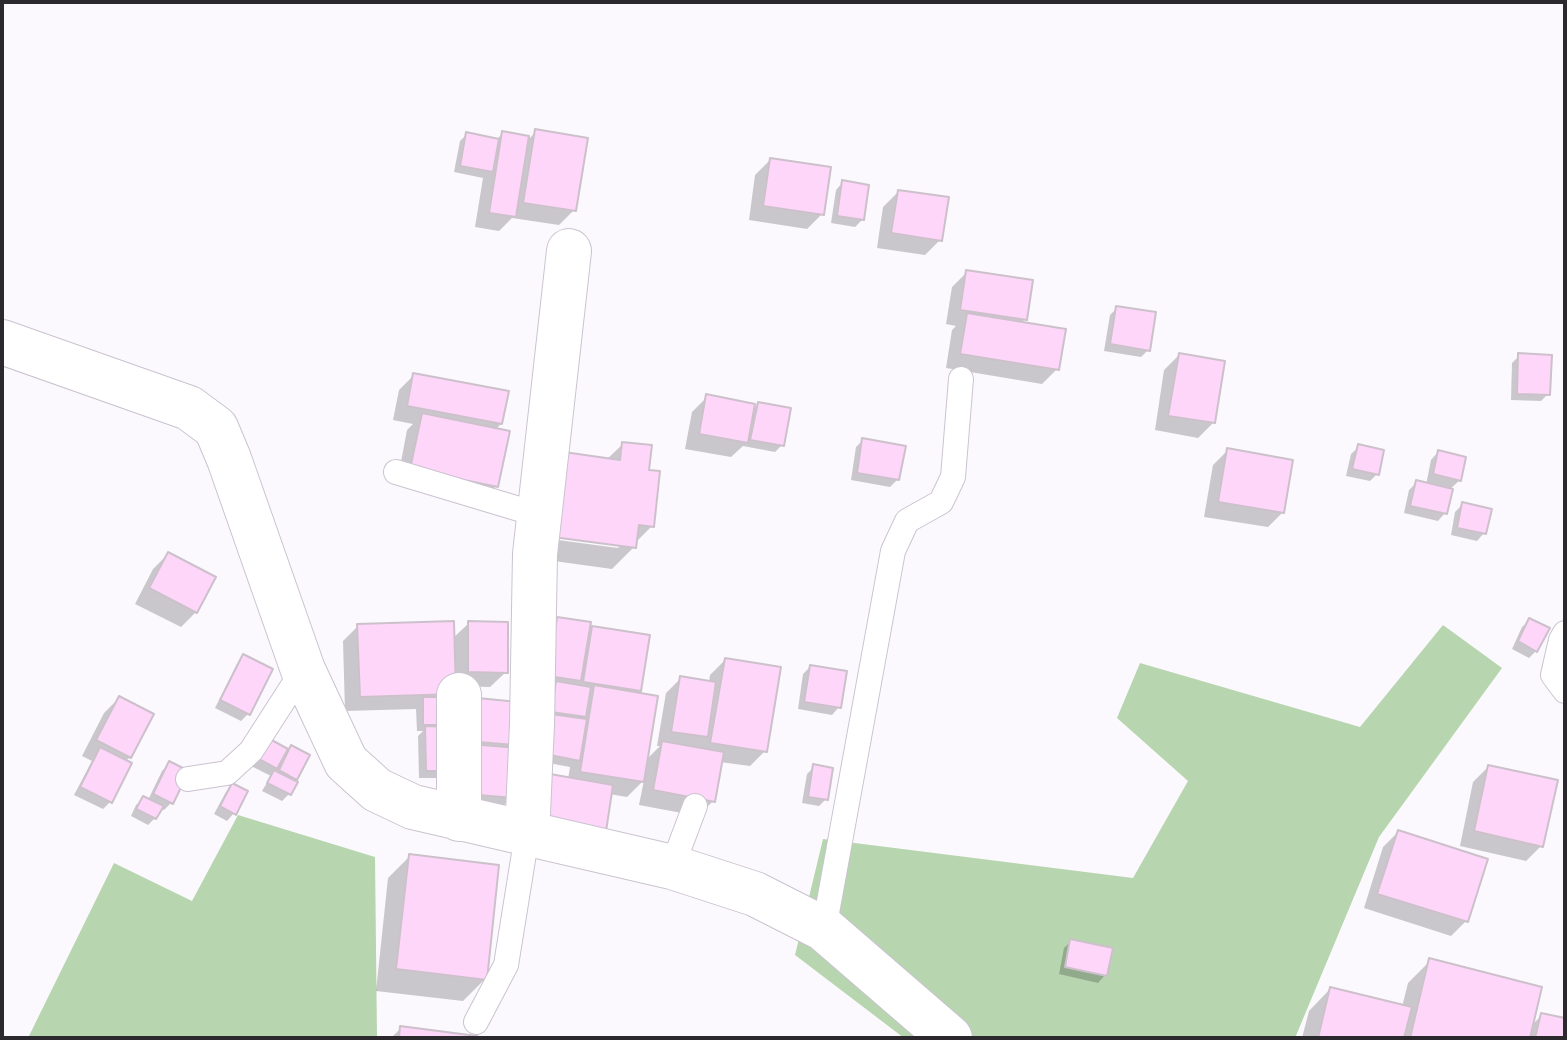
<!DOCTYPE html>
<style>
body{margin:0}
#map{position:relative;width:1567px;height:1040px;overflow:hidden;background:#fcf9fe;font-family:"Titillium Web",sans-serif}
canvas{display:block}
.frame{position:absolute;inset:0;border:4px solid #2b292e;pointer-events:none}
</style>
<div id="map">
<canvas width="1567" height="1040"></canvas>
<div class="frame"></div>
</div>
<script>
const c = document.querySelector('canvas').getContext('2d');
c.lineJoin = 'round';
function fillPath(path, color) { c.fillStyle = color; c.fill(path, 'evenodd'); }
const toPath = rows => new Path2D(rows.map(r => 'M' + r).join(''));
function trace(path, color, width, dash) { c.strokeStyle = color; c.lineWidth = width; c.lineCap = dash ? 'butt' : 'round'; c.setLineDash(dash || []); c.stroke(path); }
fillPath(toPath([
 [1443,625,1502,668,1379,837,1295,1038,904,1038,795,955,823,839,1133,878,1188,781,1117,718,1140,663,1360,727],
 [238,815,375,857,377,1038,28,1038,114,863,192,901]
]), '#b7d5af');
fillPath(toPath([
 [536,131,574,210,559,225,512,218,499,231,475,227,483,178,454,172,460,141,467,134,496,140,503,133,530,138],
 [770,160,822,214,807,229,749,220,755,175],
 [843,182,862,220,855,227,831,223,836,190],
 [898,192,940,240,925,255,877,248,883,207],
 [967,272,1025,319,1021,323,1057,369,1042,384,946,368,952,330,956,326,946,324,952,287],
 [1117,308,1148,350,1141,357,1104,351,1110,315],
 [1179,355,1213,423,1198,438,1155,430,1164,370],
 [1519,356,1548,394,1541,401,1511,400,1512,363],
 [414,375,501,424,495,430,496,486,481,501,397,483,407,430,413,424,393,420,399,390],
 [707,397,752,410,758,404,782,445,775,452,743,446,731,457,685,449,692,412],
 [863,440,898,479,890,487,851,480,856,447],
 [623,444,650,447,647,472,658,473,652,526,635,543,634,547,612,569,532,558,543,476,564,454,606,460],
 [544,534,622,544,618,548,543,538],
 [1359,447,1377,474,1370,481,1346,476,1351,454],
 [1228,450,1283,512,1268,527,1204,517,1213,465],
 [1438,452,1460,480,1448,491,1445,513,1438,521,1404,513,1409,490,1416,483,1426,485,1431,460],
 [1463,504,1484,533,1477,541,1451,535,1455,512],
 [168,554,196,612,181,627,135,604,153,569],
 [558,619,587,634,593,628,647,636,638,695,645,761,660,746,657,746,666,693,681,678,709,683,710,675,725,660,765,751,750,766,720,762,713,801,698,816,639,805,644,780,627,797,609,794,568,779,570,767,538,761,543,634],
 [1530,620,1536,651,1529,658,1512,649,1522,627],
 [469,623,506,672,490,687,454,686,448,699,516,704,512,797,497,812,443,778,419,778,418,736,423,731,417,731,416,709,345,711,343,641,358,626,452,639],
 [244,657,248,714,241,721,215,708,237,664],
 [810,667,839,707,832,715,798,709,803,674],
 [119,698,130,757,125,762,110,802,103,809,74,795,92,761,82,756,104,713],
 [268,740,288,751,295,779,292,782,289,794,282,801,262,791,271,776,251,766],
 [169,764,171,803,164,810,160,808,155,818,148,825,131,816,136,805,144,798,148,800,162,771],
 [814,767,826,799,819,806,802,803,807,774],
 [1488,767,1541,846,1526,861,1460,846,1473,782],
 [233,785,234,813,227,821,214,814,226,792],
 [1398,832,1466,921,1451,936,1364,908,1383,847],
 [410,856,485,979,463,1001,376,991,388,878],
 [1071,941,1105,975,1098,983,1059,974,1064,948],
 [1430,961,1531,1026,1542,1015,1565,1020,1565,1038,1302,1038,1309,1011,1330,989,1402,1007,1408,983],
 [401,1028,475,1038,391,1038]
]), '#0003');
const building = toPath([
 [535,129,588,138,576,211,523,203,535,129],
 [502,131,529,136,516,217,489,213,502,131],
 [466,132,499,139,493,172,460,166,466,132],
 [770,158,831,167,824,215,763,206,770,158],
 [842,180,869,185,864,220,837,216,842,180],
 [898,190,949,197,942,241,891,233,898,190],
 [966,270,1033,280,1027,320,960,310,966,270],
 [1116,306,1156,312,1150,351,1110,344,1116,306],
 [967,313,1066,329,1059,370,960,354,967,313],
 [1179,353,1225,361,1215,423,1168,416,1179,353],
 [1518,353,1552,355,1550,395,1517,394,1518,353],
 [413,373,509,391,502,424,407,406,413,373],
 [706,394,755,404,748,443,699,434,706,394],
 [758,402,791,408,784,446,750,440,758,402],
 [422,413,510,431,498,487,410,469,422,413],
 [862,438,906,446,899,480,857,473,862,438],
 [622,442,652,445,649,470,660,471,654,527,639,525,636,548,553,537,564,452,620,460,622,442],
 [1358,444,1384,450,1379,475,1352,469,1358,444],
 [1227,448,1293,460,1284,513,1218,502,1227,448],
 [1438,450,1466,457,1461,481,1433,474,1438,450],
 [1416,480,1453,489,1447,514,1410,506,1416,480],
 [1462,502,1492,509,1486,534,1457,528,1462,502],
 [168,552,216,577,197,613,149,588,168,552],
 [557,617,591,622,581,681,548,676,557,617],
 [1529,618,1550,628,1537,652,1518,641,1529,618],
 [454,621,456,694,360,697,357,624,454,621],
 [468,621,508,622,508,673,468,672,468,621],
 [592,626,650,635,641,691,583,682,592,626],
 [243,654,273,669,250,715,220,700,243,654],
 [725,658,781,667,767,752,710,743,725,658],
 [810,665,847,671,841,708,804,702,810,665],
 [680,676,716,682,708,737,671,732,680,676],
 [556,681,591,687,586,717,551,712,556,681],
 [594,685,658,696,644,782,580,772,594,685],
 [119,696,154,714,131,758,96,740,119,696],
 [423,697,450,697,451,725,423,725,423,697],
 [468,697,518,702,515,745,465,741,468,697],
 [551,714,587,719,580,761,545,754,551,714],
 [425,726,452,727,452,771,426,771,425,726],
 [268,738,288,749,277,769,257,758,268,738],
 [662,741,724,752,715,802,653,790,662,741],
 [470,744,518,748,514,798,466,794,470,744],
 [291,745,310,755,297,780,279,770,291,745],
 [100,747,132,763,112,803,80,787,100,747],
 [169,761,189,771,173,804,153,794,169,761],
 [813,764,833,768,828,800,808,797,813,764],
 [1488,765,1558,780,1543,847,1474,831,1488,765],
 [274,770,298,782,291,795,267,783,274,770],
 [550,774,613,785,605,838,541,827,550,774],
 [232,783,248,791,236,815,220,806,232,783],
 [143,796,164,806,156,819,136,809,143,796],
 [1398,830,1488,859,1468,922,1377,894,1398,830],
 [409,854,499,865,487,980,396,969,409,854],
 [1070,939,1113,948,1107,976,1065,967,1070,939],
 [1429,958,1542,987,1530,1038,1410,1038,1429,958],
 [1330,987,1412,1007,1404,1038,1318,1038,1330,987],
 [1541,1013,1565,1018,1565,1038,1535,1038,1541,1013],
 [400,1026,477,1036,477,1038,399,1038,400,1026]
]);
fillPath(building, '#fed6f9');
trace(building, '#ccc1cb', 2);
const service = toPath([
 [396,472,539,515],
 [1565,633,1561,640,1553,675,1565,691],
 [188,779,227,773,251,751,303,670],
 [672,867,695,806],
 [824,929,893,551,907,521,941,502,953,477,961,379],
 [476,1022,506,965,527,835]
]);
const minor = toPath([
 [2,342,189,408,216,428,229,459,303,670,346,762,377,790,413,807,672,867,755,894,824,929,950,1038],
 [459,695,459,819],
 [527,835,532,724,535,554,569,251]
]);
trace(service, '#cac3d0', 26);
trace(minor, '#cac3d0', 46);
trace(service, '#fff', 24);
trace(minor, '#fff', 44);
</script>
